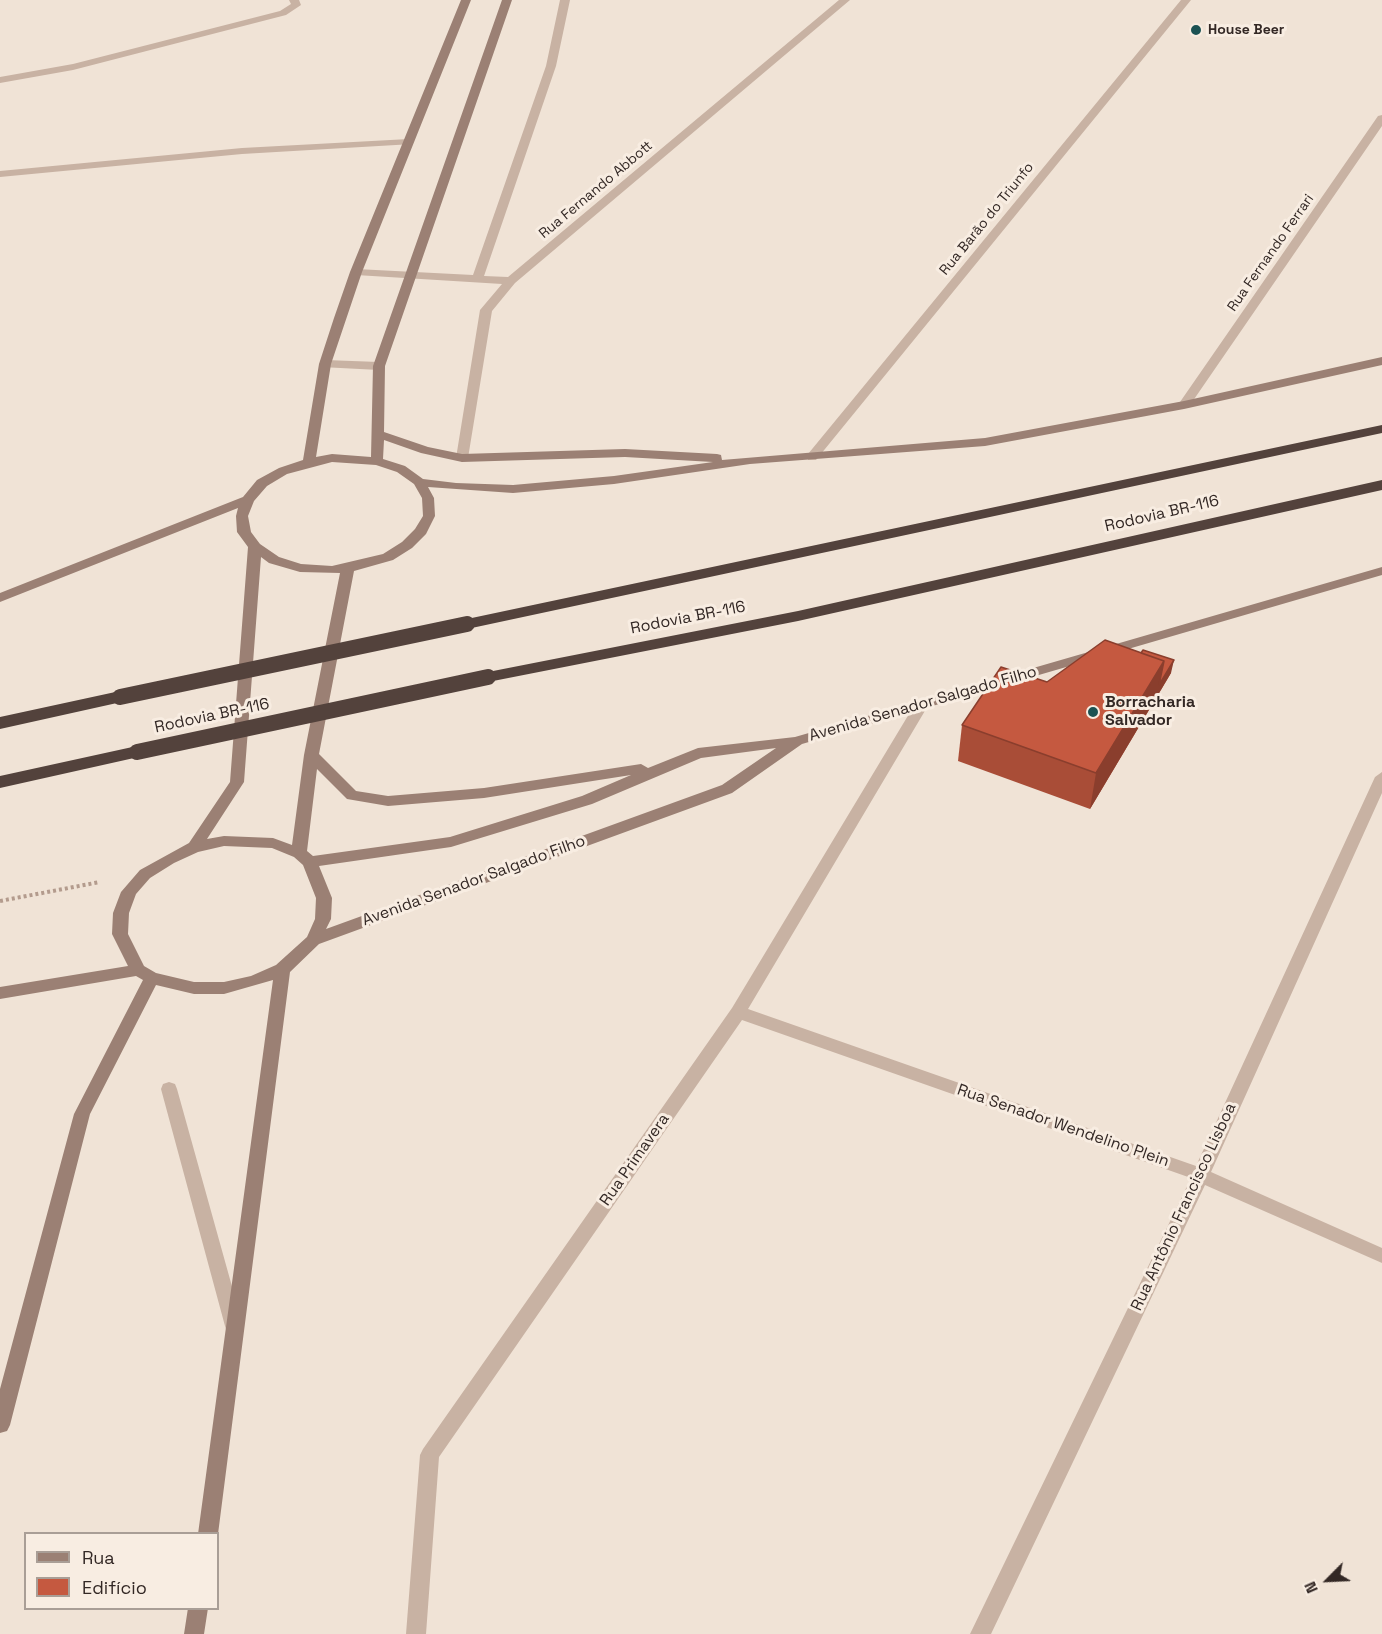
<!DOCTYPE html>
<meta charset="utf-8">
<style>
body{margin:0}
#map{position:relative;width:1382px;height:1634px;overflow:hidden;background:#f0e3d6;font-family:"Space Grotesk",sans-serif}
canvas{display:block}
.legend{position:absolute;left:24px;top:1532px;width:195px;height:78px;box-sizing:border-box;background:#f8ede2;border:2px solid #a99e96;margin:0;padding:8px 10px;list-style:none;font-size:18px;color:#332825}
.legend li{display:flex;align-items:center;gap:12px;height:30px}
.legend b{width:30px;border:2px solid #a99e96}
.north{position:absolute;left:1298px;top:1550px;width:60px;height:60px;-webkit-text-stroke:4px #f8ede2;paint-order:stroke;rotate:246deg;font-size:16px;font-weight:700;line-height:24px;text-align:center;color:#332825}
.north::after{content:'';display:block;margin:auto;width:21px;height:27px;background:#332825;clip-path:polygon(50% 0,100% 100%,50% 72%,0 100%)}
</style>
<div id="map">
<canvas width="1382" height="1634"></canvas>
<ul class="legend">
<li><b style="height:8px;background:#9b8074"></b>Rua</li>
<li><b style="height:16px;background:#c55940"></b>Edifício</li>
</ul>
<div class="north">N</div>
</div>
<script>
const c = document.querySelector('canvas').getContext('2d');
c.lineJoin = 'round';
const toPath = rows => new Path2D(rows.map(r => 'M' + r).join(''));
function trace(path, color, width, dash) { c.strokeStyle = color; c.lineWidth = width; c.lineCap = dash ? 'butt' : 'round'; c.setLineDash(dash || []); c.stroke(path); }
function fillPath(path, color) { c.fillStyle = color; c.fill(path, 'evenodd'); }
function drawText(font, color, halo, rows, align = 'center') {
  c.font = font + ' "Space Grotesk",sans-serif'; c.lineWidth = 6; c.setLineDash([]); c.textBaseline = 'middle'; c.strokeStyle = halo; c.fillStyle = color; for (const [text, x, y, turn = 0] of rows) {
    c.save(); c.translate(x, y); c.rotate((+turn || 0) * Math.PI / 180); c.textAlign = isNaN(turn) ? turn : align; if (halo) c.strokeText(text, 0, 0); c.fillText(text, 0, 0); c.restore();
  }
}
trace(toPath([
 [0,901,100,882]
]), '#b39b8d', 4, [3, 3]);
fillPath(toPath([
 [325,360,379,362,385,366,379,370,321,367,319,364,325,360],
 [169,1082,175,1084,177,1089,243,1326,241,1332,234,1334,227,1332,225,1326,161,1089,163,1084,169,1082]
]), '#c8b2a3');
fillPath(toPath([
 [289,0,299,0,301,5,286,15,73,70,0,83,0,77,73,64,280,11,291,4,289,0],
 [560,0,570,0,556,66,484,276,508,277,839,0,850,0,515,283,492,311,468,458,462,462,456,458,480,310,502,284,356,275,350,272,356,269,473,275,546,66,560,0],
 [1181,0,1191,0,816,460,808,460,808,454,1181,0],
 [1382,115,1382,126,1188,408,1180,408,1180,402,1378,116,1382,115],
 [409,139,413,140,413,144,242,154,0,177,0,171,242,148,409,139],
 [922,699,929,704,748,1009,1196,1166,1375,777,1382,772,1382,793,1211,1172,1382,1248,1382,1263,1205,1185,991,1634,970,1634,1191,1178,742,1020,439,1457,426,1634,406,1634,420,1455,423,1449,732,1008,915,704,922,699]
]), '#c8b2a3');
fillPath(toPath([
 [461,0,471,0,362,272,331,364,316,457,332,454,371,457,373,366,502,0,512,0,385,366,384,432,428,447,462,454,625,449,717,454,721,455,722,460,985,438,1184,401,1382,357,1382,365,1184,409,985,446,750,464,614,484,513,493,428,487,434,498,435,516,426,534,412,548,393,560,354,571,319,754,356,791,388,796,484,788,641,764,648,768,698,748,795,737,1382,567,1382,575,802,744,732,793,319,944,290,972,218,1534,198,1534,273,980,224,994,194,994,156,985,90,1114,10,1425,7,1431,0,1433,0,1389,74,1114,143,980,136,976,0,999,0,987,128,966,112,934,113,913,121,892,140,870,189,843,230,782,248,547,237,532,236,516,238,508,0,602,0,593,243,497,257,480,279,468,303,460,319,364,334,318,350,272,461,0],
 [384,440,421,453,462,462,625,457,713,462,614,476,513,485,456,483,423,479,405,466,383,459,384,440],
 [332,462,376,465,397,472,414,484,422,498,423,516,415,529,402,542,383,554,332,566,301,564,279,557,260,544,251,532,248,516,254,501,267,486,287,474,332,462],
 [261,557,269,563,300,572,340,573,304,755,292,845,273,838,224,836,207,839,244,782,261,557],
 [776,748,722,785,326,929,331,919,332,898,319,866,451,847,592,804,701,758,776,748],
 [317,769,347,799,388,806,484,798,631,775,582,796,450,837,313,856,307,851,317,769],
 [224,846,272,848,294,857,303,865,316,898,315,919,307,937,276,965,251,976,224,982,194,982,156,973,144,966,128,934,129,913,136,894,150,878,174,863,198,852,224,846],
 [188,1608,208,1608,204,1634,184,1634,188,1608]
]), '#9b8074');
fillPath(toPath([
 [1382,425,1382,433,467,629,459,624,467,619,1382,425],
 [1382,480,1382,490,798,621,488,682,480,677,488,672,798,611,1382,480],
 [120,691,129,697,126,701,0,729,0,717,120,691],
 [137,746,143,748,146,752,143,756,0,788,0,776,137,746]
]), '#53423c');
trace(toPath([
 [120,697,467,624],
 [137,752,488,677]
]), '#53423c', 16);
fillPath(toPath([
 [1141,653,1171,673,1090,809,958,761,962,725,1047,682]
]), '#a94d37');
fillPath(toPath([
 [1174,660,1171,673,1090,809,1096,773,1164,661]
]), '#8a3e2d');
const building = toPath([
 [1105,640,1164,661,1096,773,962,725,1001,667,1047,682,1105,640],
 [1143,650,1174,660,1159,685,1164,661,1141,653,1143,650]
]);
fillPath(building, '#c55940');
trace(building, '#8a3e2d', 1.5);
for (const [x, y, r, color] of [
 [1196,30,6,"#1b5253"],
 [1093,712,6,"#1b5253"]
]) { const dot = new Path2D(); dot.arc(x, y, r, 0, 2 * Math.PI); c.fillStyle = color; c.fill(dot); trace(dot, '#f8ede2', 2); }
drawText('bold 14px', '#332825', '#f8ede2', [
 ["House Beer",1208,30]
], 'left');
drawText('14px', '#332825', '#f8ede2', [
 ["Rua Fernando Abbott",596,190,-40],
 ["Rua Barão do Triunfo",987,219,-51],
 ["Rua Fernando Ferrari",1271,253,-55]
]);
drawText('16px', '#332825', '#f8ede2', [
 ["Rodovia BR-116",1162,514,-13],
 ["Rodovia BR-116",688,618,-11],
 ["Avenida Senador Salgado Filho",923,704,-16],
 ["Rodovia BR-116",212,716,-12],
 ["Avenida Senador Salgado Filho",474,881,-20],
 ["Rua Senador Wendelino Plein",1063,1126,19],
 ["Rua Primavera",635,1160,-55],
 ["Rua Antônio Francisco Lisboa",1184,1207,-65]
]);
drawText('bold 16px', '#332825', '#f8ede2', [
 ["Borracharia",1105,703],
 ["Salvador",1105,721]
], 'left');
</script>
